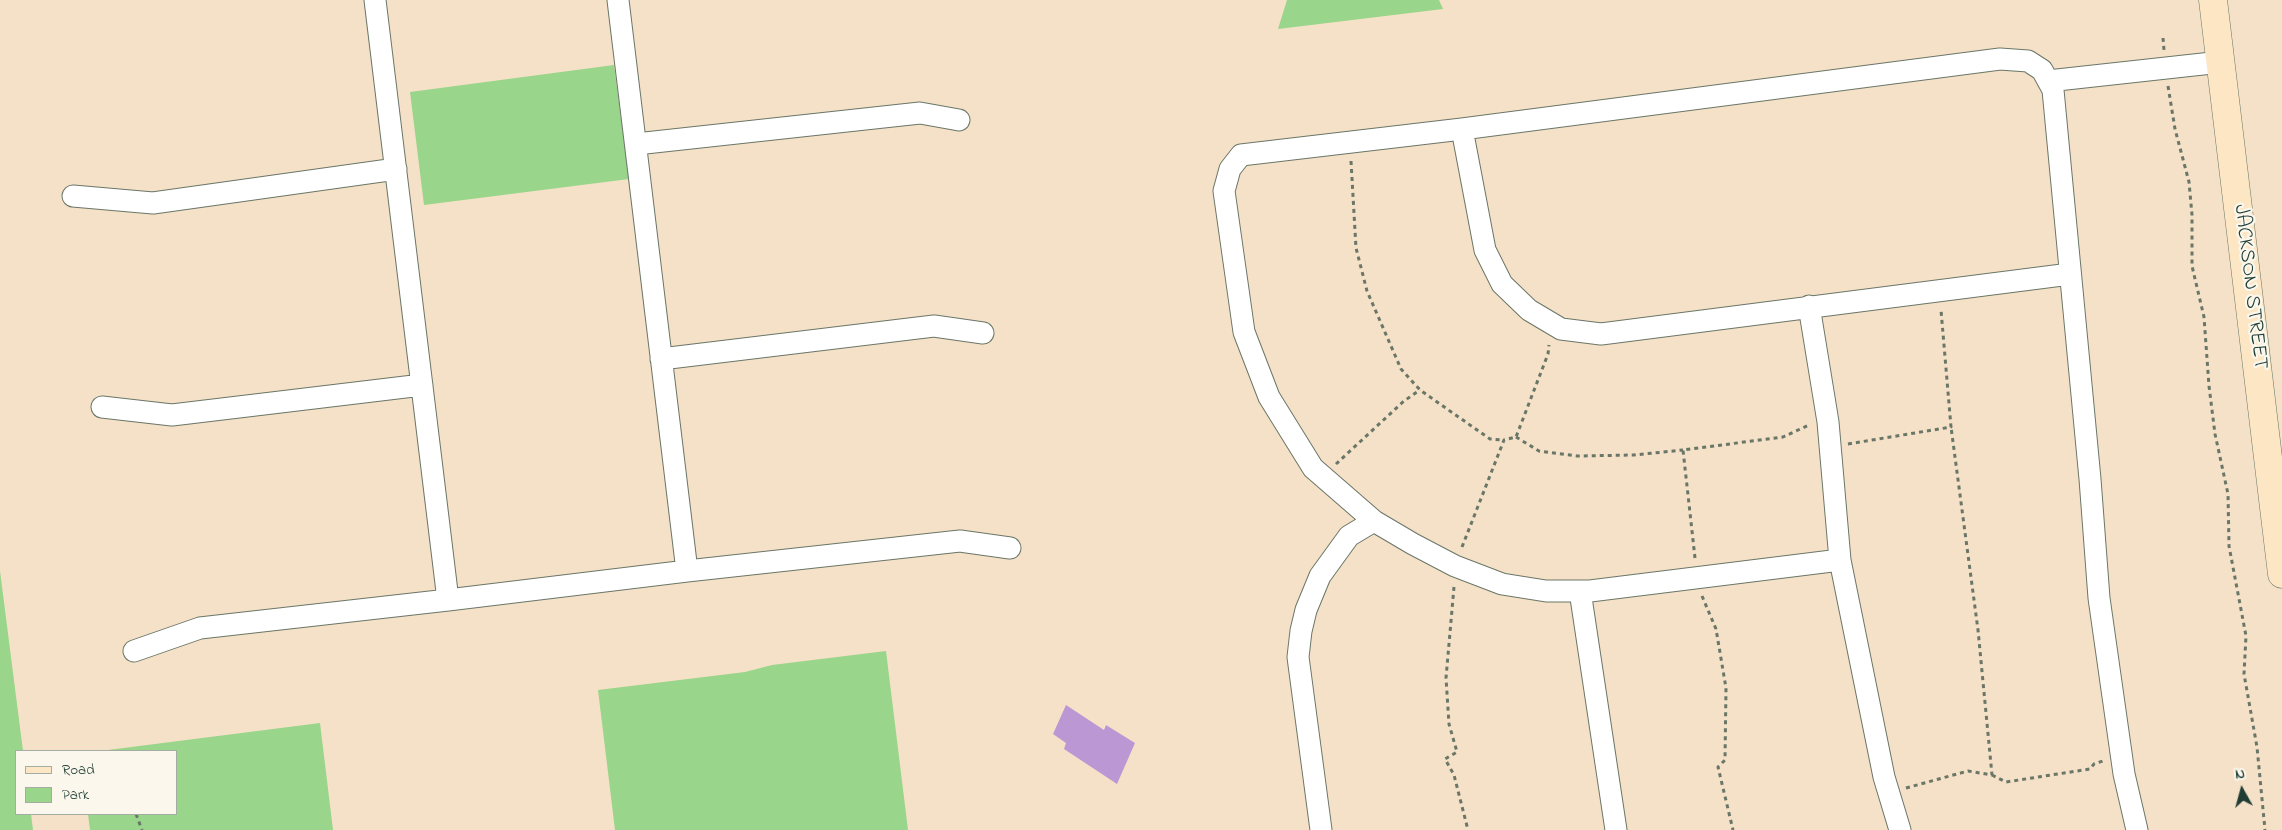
<!DOCTYPE html>
<style>
body{margin:0}
#map{position:relative;width:2282px;height:830px;overflow:hidden;background:#f5e1c7;font-family:"Indie Flower",sans-serif}
canvas{display:block}
.legend{position:absolute;left:15px;top:750px;width:162px;height:65px;box-sizing:border-box;background:#fbf7ec;border:1px solid #a3ada2;margin:0;padding:6px 9px;list-style:none;font-size:15px;color:#1f3d34}
.legend li{display:flex;align-items:center;gap:10px;height:25px}
.legend b{width:25px;border:1px solid #a3ada2}
.north{position:absolute;left:2217px;top:765px;width:50px;height:50px;-webkit-text-stroke:4px #fbf7ec;paint-order:stroke;rotate:353deg;font-size:14px;font-weight:700;line-height:20px;text-align:center;color:#1f3d34}
.north::after{content:'';display:block;margin:auto;width:18px;height:22px;background:#1f3d34;clip-path:polygon(50% 0,100% 100%,50% 72%,0 100%)}
</style>
<div id="map">
<canvas width="2282" height="830"></canvas>
<ul class="legend">
<li><b style="height:6px;background:#fce6c4"></b>Road</li>
<li><b style="height:14px;background:#99d58a"></b>Park</li>
</ul>
<div class="north">N</div>
</div>
<script>
const c = document.querySelector('canvas').getContext('2d');
c.lineJoin = 'round';
function fillPath(path, color) { c.fillStyle = color; c.fill(path, 'evenodd'); }
const toPath = rows => new Path2D(rows.map(r => 'M' + r).join(''));
function trace(path, color, width, dash) { c.strokeStyle = color; c.lineWidth = width; c.lineCap = dash ? 'butt' : 'round'; c.setLineDash(dash || []); c.stroke(path); }
function drawText(font, color, halo, rows, align = 'center') {
  c.font = font + ' "Indie Flower",sans-serif'; c.lineWidth = 4.5; c.setLineDash([]); c.textBaseline = 'middle'; c.strokeStyle = halo; c.fillStyle = color; for (const [text, x, y, turn = 0] of rows) {
    c.save(); c.translate(x, y); c.rotate((+turn || 0) * Math.PI / 180); c.textAlign = isNaN(turn) ? turn : align; if (halo) c.strokeText(text, 0, 0); c.fillText(text, 0, 0); c.restore();
  }
}
fillPath(toPath([
 [1287,0,1439,0,1443,9,1278,29],
 [614,65,629,179,424,205,410,92],
 [0,571,23,751,16,751,16,814,31,814,33,830,0,830],
 [886,651,908,830,615,830,598,690,745,672,772,665],
 [320,723,333,830,90,830,88,814,176,814,176,751,100,751]
]), '#99d58a');
fillPath(toPath([
 [1066,705,1104,730,1106,725,1135,743,1117,784,1064,749,1066,743,1053,734]
]), '#bb98d3');
const minor = toPath([
 [375,0,448,600,687,571,618,0],
 [2048,81,2221,62],
 [1462,129,1485,250,1502,284,1529,310,1561,329,1601,334,2070,274],
 [636,144,920,113,959,120],
 [73,196,153,203,396,169],
 [1809,306,1828,422,1840,560,1884,777,1900,830],
 [661,359,934,326,983,333],
 [102,407,172,415,422,385],
 [1840,560,1590,591,1546,591,1502,584,1455,566,1413,544,1374,521,1313,468,1269,397,1244,332,1224,191,1230,169,1241,155,1462,129,2000,59,2028,61,2042,70,2053,90,2090,479,2099,598,2124,774,2137,830],
 [687,571,960,541,1010,548],
 [1580,591,1616,830],
 [134,651,200,628,448,600],
 [1321,830,1298,657,1301,631,1306,610,1320,576,1349,536,1374,521]
]);
const secondary = toPath([
 [2213,0,2282,574]
]);
trace(minor, '#6a7667', 23);
trace(secondary, '#6a7667', 29);
trace(toPath([
 [2163,38,2164,50],
 [2168,86,2175,129,2189,182,2192,215,2192,266,2204,317,2209,386,2215,434,2228,494,2229,546,2246,636,2244,674,2257,747,2265,830],
 [1351,161,1356,248,1367,291,1401,369,1420,390,1490,439,1504,440],
 [1516,437,1539,451,1577,456,1634,455,1683,450],
 [1848,444,1951,427,1941,310],
 [1336,464,1404,401,1420,390],
 [1462,547,1504,440,1516,437,1548,354,1549,345],
 [1695,558,1683,450,1783,437,1809,425],
 [1454,587,1446,678,1449,724,1457,752,1445,759,1454,775,1468,830],
 [1702,596,1716,629,1726,688,1725,760,1718,767,1733,830],
 [1992,775,2006,782,2090,769,2094,764,2103,761],
 [1906,788,1968,771,1992,775,1978,630,1951,427],
 [136,814,142,830]
]), '#6a7667', 3, [4, 4]);
trace(minor, '#fff', 21);
trace(secondary, '#fce6c4', 28);
drawText('21px', '#1f3d34', '#fbf7ec', [
 ["JACKSON STREET",2249,287,83]
]);
</script>
